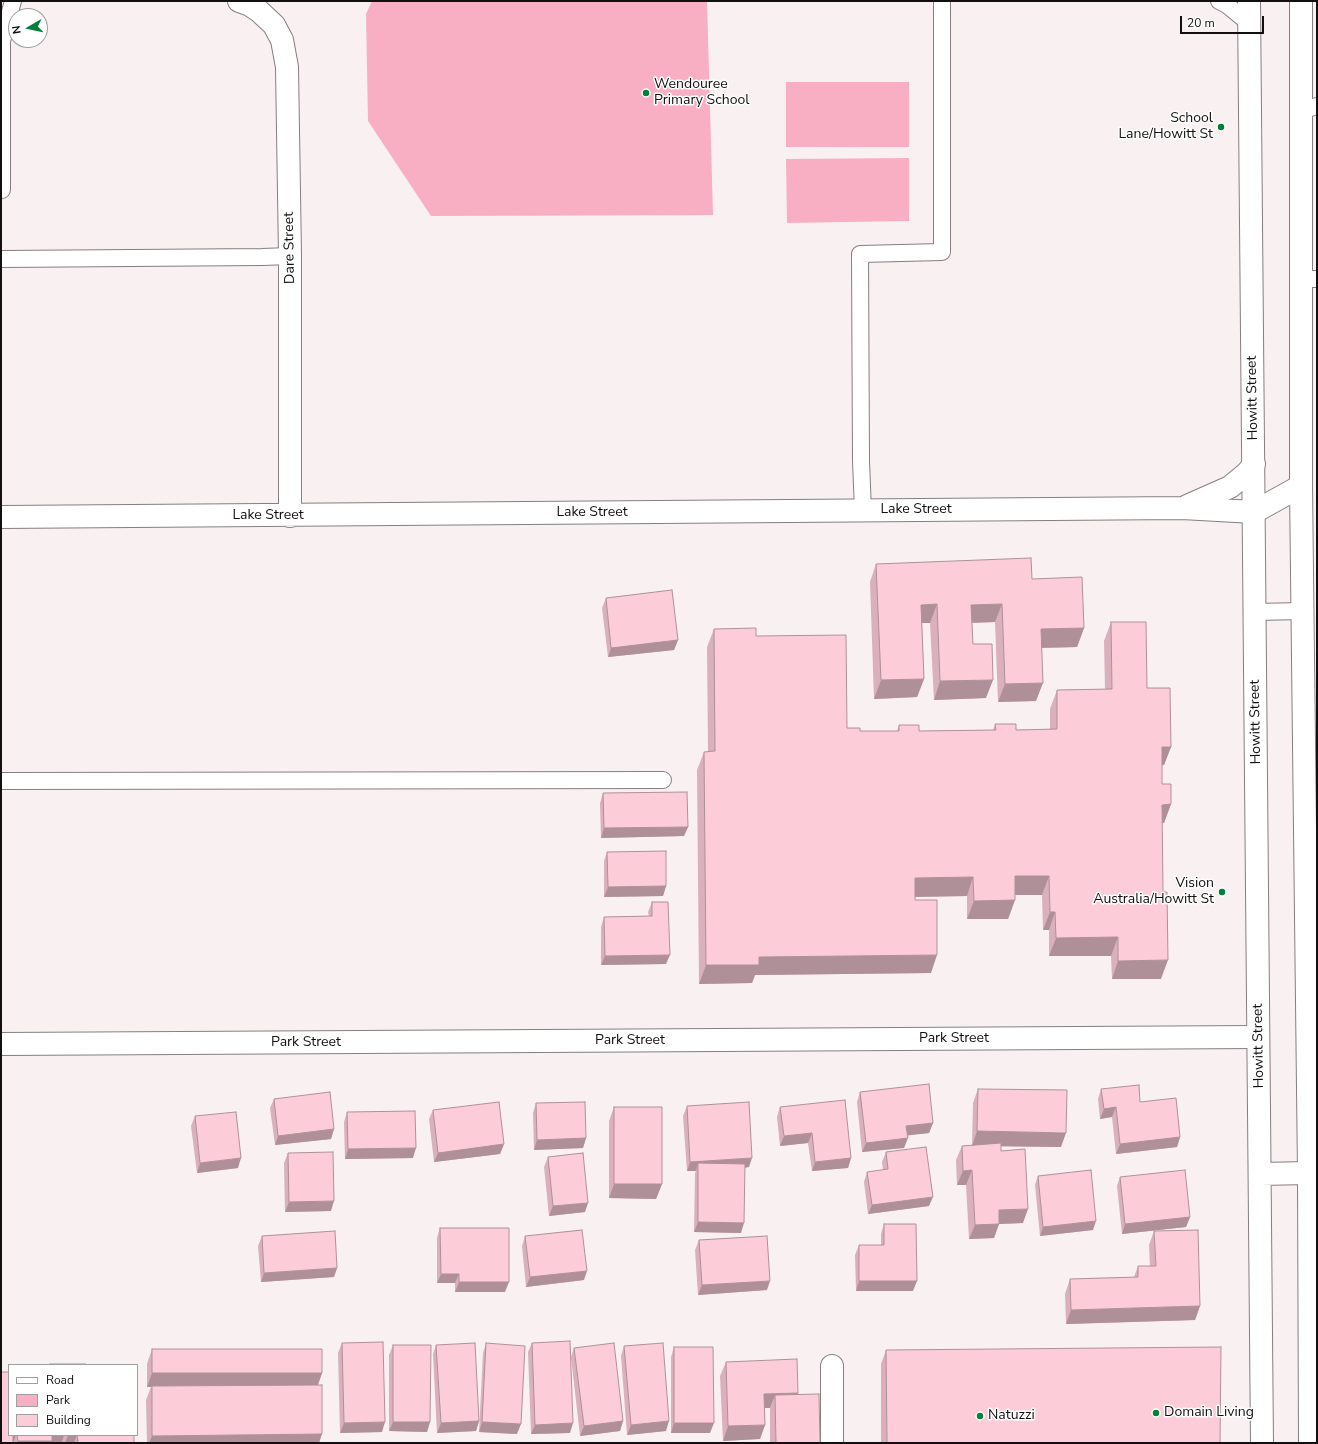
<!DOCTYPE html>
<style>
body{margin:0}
#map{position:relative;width:1318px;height:1444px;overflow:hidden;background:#f9f0f2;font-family:"Nunito Sans",sans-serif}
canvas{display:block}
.frame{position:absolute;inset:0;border:2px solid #120f10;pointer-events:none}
.legend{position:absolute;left:8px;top:1364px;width:130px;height:72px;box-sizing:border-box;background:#fff;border:1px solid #a09f9f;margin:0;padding:5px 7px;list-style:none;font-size:12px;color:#120f10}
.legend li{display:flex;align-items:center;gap:8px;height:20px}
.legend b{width:20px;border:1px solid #a09f9f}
.north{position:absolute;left:8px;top:8px;width:40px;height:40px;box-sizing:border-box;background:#fff;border:1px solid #a09f9f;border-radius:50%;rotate:261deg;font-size:11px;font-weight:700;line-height:16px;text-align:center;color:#120f10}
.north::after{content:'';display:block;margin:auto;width:14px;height:18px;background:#00813b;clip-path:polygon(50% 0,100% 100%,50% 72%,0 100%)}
.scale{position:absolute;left:1180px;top:16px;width:84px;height:18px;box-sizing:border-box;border:2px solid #120f10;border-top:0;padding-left:5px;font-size:12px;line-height:14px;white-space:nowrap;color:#120f10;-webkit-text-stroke:3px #fff;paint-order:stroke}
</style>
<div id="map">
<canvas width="1318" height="1444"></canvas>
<div class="frame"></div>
<ul class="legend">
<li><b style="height:5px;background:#fff"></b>Road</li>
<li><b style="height:11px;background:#f8afc3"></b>Park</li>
<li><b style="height:11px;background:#fccdd9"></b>Building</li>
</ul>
<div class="north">N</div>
<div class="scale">20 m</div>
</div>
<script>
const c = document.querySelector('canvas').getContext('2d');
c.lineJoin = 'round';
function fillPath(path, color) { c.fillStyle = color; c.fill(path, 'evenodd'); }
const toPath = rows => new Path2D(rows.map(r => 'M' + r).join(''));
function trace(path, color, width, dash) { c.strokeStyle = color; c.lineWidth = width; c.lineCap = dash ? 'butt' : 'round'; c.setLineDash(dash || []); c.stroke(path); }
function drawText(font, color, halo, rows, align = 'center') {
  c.font = font + ' "Nunito Sans",sans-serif'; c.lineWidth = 3; c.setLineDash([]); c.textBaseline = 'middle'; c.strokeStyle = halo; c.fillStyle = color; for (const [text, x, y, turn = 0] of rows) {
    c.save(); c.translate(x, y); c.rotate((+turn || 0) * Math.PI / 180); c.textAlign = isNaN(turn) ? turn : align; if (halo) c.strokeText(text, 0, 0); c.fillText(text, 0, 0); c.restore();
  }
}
fillPath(toPath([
 [372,1,707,1,713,215,431,216,368,121,366,14],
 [786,82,909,82,909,147,786,147],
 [909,158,909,221,787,223,786,159]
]), '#f8afc3');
const service = toPath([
 [1219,1,1227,5,1249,23],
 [1301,111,1317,106],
 [1,190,2,190,2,41,13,1],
 [1,259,262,257,290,256],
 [1302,279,1317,279],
 [863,511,861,461,860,254,942,252,942,1],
 [1255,612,1302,611],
 [1,781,663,780]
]);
const minor = toPath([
 [239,1,250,5,259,11,274,25,282,40,287,67,290,256,290,516],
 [1187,506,1230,487,1247,473,1254,464],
 [1,517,1182,508,1254,512,1301,486],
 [1,1044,1258,1037],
 [832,1366,832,1443]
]);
const secondary = toPath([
 [1249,1,1262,1443],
 [1301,1,1301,486,1309,1173,1310,1443],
 [1260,1174,1309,1173]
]);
trace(service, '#867e80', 18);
trace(minor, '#867e80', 24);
trace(secondary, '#867e80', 24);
trace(service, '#fff', 16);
trace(minor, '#fff', 22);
trace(secondary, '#fff', 22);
fillPath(toPath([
 [876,564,1032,579,1084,628,1077,647,1042,648,1036,701,998,702,995,622,972,623,973,644,986,698,934,700,930,623,922,623,924,679,917,697,874,699,870,582],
 [606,598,678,640,674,650,608,657,602,608],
 [1111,622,1147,688,1171,747,1164,765,1162,765,1162,784,1171,804,1164,823,1162,823,1161,979,1112,979,1111,956,1049,956,1049,930,1043,930,1042,895,1015,895,1015,900,1008,919,967,919,967,896,915,897,915,900,931,973,755,975,752,983,699,984,697,770,704,752,708,752,707,647,714,629,756,636,847,728,860,731,897,731,899,725,919,731,993,730,995,724,1016,730,1050,729,1050,709,1057,690,1105,689,1104,641],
 [603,793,688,827,684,836,601,838,600,803],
 [607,852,666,886,663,896,604,897,604,861],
 [652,902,666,964,601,965,601,927,604,917,649,916,648,912],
 [978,1089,1061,1147,1001,1146,1001,1151,1023,1223,999,1224,994,1238,969,1239,966,1185,957,1185,956,1160,962,1146,972,1145,973,1103],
 [1101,1089,1140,1102,1180,1137,1177,1147,1116,1154,1112,1117,1100,1119,1098,1099],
 [860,1092,933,1123,929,1133,907,1135,904,1148,862,1152,857,1102],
 [274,1099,334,1129,331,1139,275,1145,270,1108],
 [536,1103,586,1138,583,1148,534,1150,533,1113],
 [687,1106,749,1167,745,1168,741,1233,694,1232,695,1173,696,1171,687,1171,683,1116],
 [614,1107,662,1184,656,1199,609,1198,609,1121],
 [780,1107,851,1158,848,1168,812,1171,808,1143,780,1146,777,1117],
 [433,1110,504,1144,500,1154,434,1162,429,1119],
 [347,1112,413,1158,345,1159,344,1122],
 [195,1116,238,1168,197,1173,191,1126],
 [886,1152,929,1206,868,1214,864,1182,867,1172,883,1170,882,1162],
 [288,1153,331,1211,285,1212,284,1163],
 [548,1157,585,1212,549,1216,544,1167],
 [1038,1176,1093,1230,1040,1236,1035,1185],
 [1120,1177,1190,1217,1186,1227,1122,1234,1117,1186],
 [884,1224,913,1291,856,1291,855,1255,859,1245,881,1245,881,1234],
 [440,1228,505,1292,455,1292,455,1283,437,1283,437,1238],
 [1154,1231,1200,1306,1195,1320,1066,1324,1065,1294,1070,1279,1134,1277,1138,1266,1150,1266,1149,1245],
 [262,1236,337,1268,334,1277,261,1282,258,1246],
 [525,1236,584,1280,526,1287,522,1246],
 [699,1240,767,1290,698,1295,695,1250],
 [342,1343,382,1432,340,1433,338,1353],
 [486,1343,517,1434,479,1432,483,1353],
 [532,1343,570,1433,531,1434,528,1352],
 [393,1345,430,1422,427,1432,389,1431,389,1355],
 [436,1345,479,1421,476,1431,437,1433,433,1354],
 [624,1346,666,1431,627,1435,621,1356],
 [674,1347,710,1433,671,1433,671,1357],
 [574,1348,623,1421,620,1431,580,1436,571,1357],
 [152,1349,322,1373,318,1385,319,1443,147,1443,146,1400,151,1387,147,1387,147,1364],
 [886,1350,1220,1443,881,1443,881,1364],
 [726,1362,798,1393,797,1394,820,1443,770,1443,770,1408,765,1408,765,1425,760,1439,723,1441,720,1376],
 [9,1435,134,1435,134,1443,62,1443,62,1442,51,1442,51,1443,1,1443]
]), '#d9b0bb');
fillPath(toPath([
 [937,604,930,623,914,623,921,605],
 [1002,604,995,622,964,623,971,605],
 [1084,628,1077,647,1035,648,1041,629],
 [678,640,674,650,608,657,611,648],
 [924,679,917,697,874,699,881,680],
 [993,680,986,698,934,700,940,681],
 [1043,683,1036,701,998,702,1005,684],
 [1162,747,1171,747,1164,765,1155,766],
 [1171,804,1164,823,1155,823,1162,805],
 [688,827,684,836,601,838,604,828],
 [1015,876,1049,876,1042,895,1008,895],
 [973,877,967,896,908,897,915,878],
 [666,886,663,896,604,897,608,887],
 [1015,900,1008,919,967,919,974,901],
 [1050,912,1055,912,1049,930,1043,930],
 [1118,937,1111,956,1049,956,1056,938],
 [670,955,666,964,601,965,605,956],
 [937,955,931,973,755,975,752,983,699,984,706,965,759,957],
 [1168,960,1161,979,1112,979,1118,961],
 [1116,1107,1112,1117,1100,1119,1104,1109],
 [933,1123,929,1133,903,1136,906,1126],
 [334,1129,331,1139,275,1145,278,1136],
 [977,1131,1066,1133,1061,1147,972,1146],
 [812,1133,808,1143,780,1146,784,1136],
 [1180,1137,1177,1147,1116,1154,1120,1144],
 [586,1138,583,1148,534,1150,537,1140],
 [908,1138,904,1148,862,1152,866,1143],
 [504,1144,500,1154,434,1162,438,1153],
 [416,1148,413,1158,345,1159,348,1149],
 [241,1158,238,1168,197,1173,200,1163],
 [752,1158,749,1167,698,1171,698,1163,696,1171,687,1171,690,1162],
 [851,1158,848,1168,812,1171,815,1162],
 [972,1170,966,1185,957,1185,963,1171],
 [614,1184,662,1184,656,1199,609,1198],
 [933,1197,929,1206,868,1214,872,1205],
 [334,1201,331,1211,285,1212,289,1202],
 [588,1203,585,1212,549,1216,553,1206],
 [1028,1209,1023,1223,999,1224,994,1238,969,1239,975,1225,999,1210],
 [1190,1217,1186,1227,1122,1234,1125,1224],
 [1096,1221,1093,1230,1040,1236,1043,1227],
 [698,1222,744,1223,741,1233,694,1232],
 [337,1268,334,1277,261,1282,264,1273],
 [587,1271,584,1280,526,1287,530,1277],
 [441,1274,459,1274,455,1283,437,1283],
 [770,1281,767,1290,698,1295,702,1285],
 [859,1281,917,1281,913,1291,856,1291],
 [459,1282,509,1282,505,1292,455,1292],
 [1200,1306,1195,1320,1066,1324,1071,1310],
 [152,1373,322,1373,317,1387,147,1387],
 [798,1393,793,1407,775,1395,770,1408,759,1408,764,1394],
 [479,1421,476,1431,437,1433,441,1423],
 [623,1421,620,1431,580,1436,584,1426],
 [669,1421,666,1431,627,1435,631,1425],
 [385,1422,382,1432,340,1433,344,1423],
 [393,1422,430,1422,427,1432,389,1431],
 [482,1422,521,1424,517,1434,479,1432],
 [573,1423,570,1433,531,1434,535,1425],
 [674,1423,714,1423,710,1433,671,1433],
 [765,1425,760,1439,723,1441,728,1426],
 [322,1434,319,1443,149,1443,152,1436],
 [12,1435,16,1435,13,1443],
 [48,1435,64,1435,62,1442,17,1443,18,1441],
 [68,1435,77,1435,74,1443,65,1443]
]), '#b09098');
const building = toPath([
 [1031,558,1032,579,1082,577,1084,628,1041,629,1043,683,1005,684,1002,604,971,605,973,644,992,644,993,680,940,681,937,604,921,605,924,679,881,680,876,564,1031,558],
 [672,590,678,640,611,648,606,598,672,590],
 [1111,622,1146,622,1147,688,1170,688,1171,747,1162,747,1162,784,1171,784,1171,804,1162,805,1163,892,1167,892,1168,960,1118,961,1118,937,1056,938,1055,912,1050,912,1049,876,1015,876,1015,900,974,901,973,877,915,878,915,900,937,900,937,955,759,957,759,965,706,965,704,752,715,751,714,629,756,628,756,636,846,635,847,728,860,728,860,731,899,731,899,725,919,725,919,731,996,730,995,724,1016,724,1016,730,1057,729,1057,690,1112,689,1111,622],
 [687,792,688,827,604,828,603,793,687,792],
 [666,851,666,886,608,887,607,852,666,851],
 [652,902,668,902,670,955,605,956,604,917,652,916,652,902],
 [929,1084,933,1123,906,1126,908,1138,866,1143,860,1092,929,1084],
 [1139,1085,1140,1102,1176,1098,1180,1137,1120,1144,1116,1107,1104,1109,1101,1089,1139,1085],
 [978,1089,1067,1090,1066,1133,977,1131,978,1089],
 [330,1092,334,1129,278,1136,274,1099,330,1092],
 [845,1100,851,1158,815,1162,812,1133,784,1136,780,1107,845,1100],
 [499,1102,504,1144,438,1153,433,1110,499,1102],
 [585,1102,586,1138,537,1140,536,1103,585,1102],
 [749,1102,752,1158,690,1162,687,1106,749,1102],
 [614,1107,662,1107,662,1184,614,1184,614,1107],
 [415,1111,416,1148,348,1149,347,1112,415,1111],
 [236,1112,241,1158,200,1163,195,1116,236,1112],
 [1001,1143,1001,1151,1025,1149,1028,1209,999,1210,999,1224,975,1225,972,1170,963,1171,962,1146,1001,1143],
 [926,1147,933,1197,872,1205,867,1172,888,1169,886,1152,926,1147],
 [333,1152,334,1201,289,1202,288,1153,333,1152],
 [583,1153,588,1203,553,1206,548,1157,583,1153],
 [698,1163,745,1164,744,1223,698,1222,698,1163],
 [1091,1170,1096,1221,1043,1227,1038,1176,1091,1170],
 [1185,1170,1190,1217,1125,1224,1120,1177,1185,1170],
 [884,1224,916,1224,917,1281,859,1281,859,1245,884,1245,884,1224],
 [440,1228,509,1228,509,1282,459,1282,459,1274,441,1274,440,1228],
 [582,1230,587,1271,530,1277,525,1236,582,1230],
 [1198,1230,1200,1306,1071,1310,1070,1279,1138,1277,1138,1266,1156,1266,1154,1231,1198,1230],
 [335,1231,337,1268,264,1273,262,1236,335,1231],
 [767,1236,770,1281,702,1285,699,1240,767,1236],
 [570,1341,573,1423,535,1425,532,1343,570,1341],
 [383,1342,385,1422,344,1423,342,1343,383,1342],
 [475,1343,479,1421,441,1423,436,1345,475,1343],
 [486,1343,525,1346,521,1424,482,1422,486,1343],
 [614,1343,623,1421,584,1426,574,1348,614,1343],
 [663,1343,669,1421,631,1425,624,1346,663,1343],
 [393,1345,431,1345,430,1422,393,1422,393,1345],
 [674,1347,713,1347,714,1423,674,1423,674,1347],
 [1221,1347,1220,1443,887,1443,886,1350,1221,1347],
 [152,1349,322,1349,322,1373,152,1373,152,1349],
 [797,1359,798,1393,764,1394,765,1425,728,1426,726,1362,797,1359],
 [50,1364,86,1364,85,1365,50,1365,50,1364],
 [1,1372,9,1372,9,1435,13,1435,13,1443,1,1443,1,1372],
 [322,1385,322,1434,152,1436,152,1386,322,1385],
 [819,1394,820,1443,776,1443,775,1395,819,1394],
 [17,1435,52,1435,52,1441,18,1441,17,1435],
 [77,1435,134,1435,134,1443,78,1443,77,1435]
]);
fillPath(building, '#fccdd9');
trace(building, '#b09098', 1);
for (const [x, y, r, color] of [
 [646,93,4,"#00813b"],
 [1221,127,4,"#00813b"],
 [1222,892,4,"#00813b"],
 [1156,1413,4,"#00813b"],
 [980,1416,4,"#00813b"]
]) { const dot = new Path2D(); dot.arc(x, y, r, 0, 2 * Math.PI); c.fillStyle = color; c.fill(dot); trace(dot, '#fff', 1.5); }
drawText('14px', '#120f10', '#fff', [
 ["Wendouree",654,85],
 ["Primary School",654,101],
 ["School",1213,119,"right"],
 ["Lane/Howitt St",1213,135,"right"],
 ["Vision",1214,884,"right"],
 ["Australia/Howitt St",1214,900,"right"],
 ["Domain Living",1164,1413],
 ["Natuzzi",988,1416]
], 'left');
drawText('14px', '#120f10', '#fff', [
 ["Dare Street",290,248,-91],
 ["Howitt Street",1253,398,-91],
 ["Lake Street",916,510],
 ["Lake Street",592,513],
 ["Lake Street",268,516],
 ["Howitt Street",1256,722,-91],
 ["Park Street",954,1039],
 ["Park Street",630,1041],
 ["Park Street",306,1043],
 ["Howitt Street",1259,1046,-91]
]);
</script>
